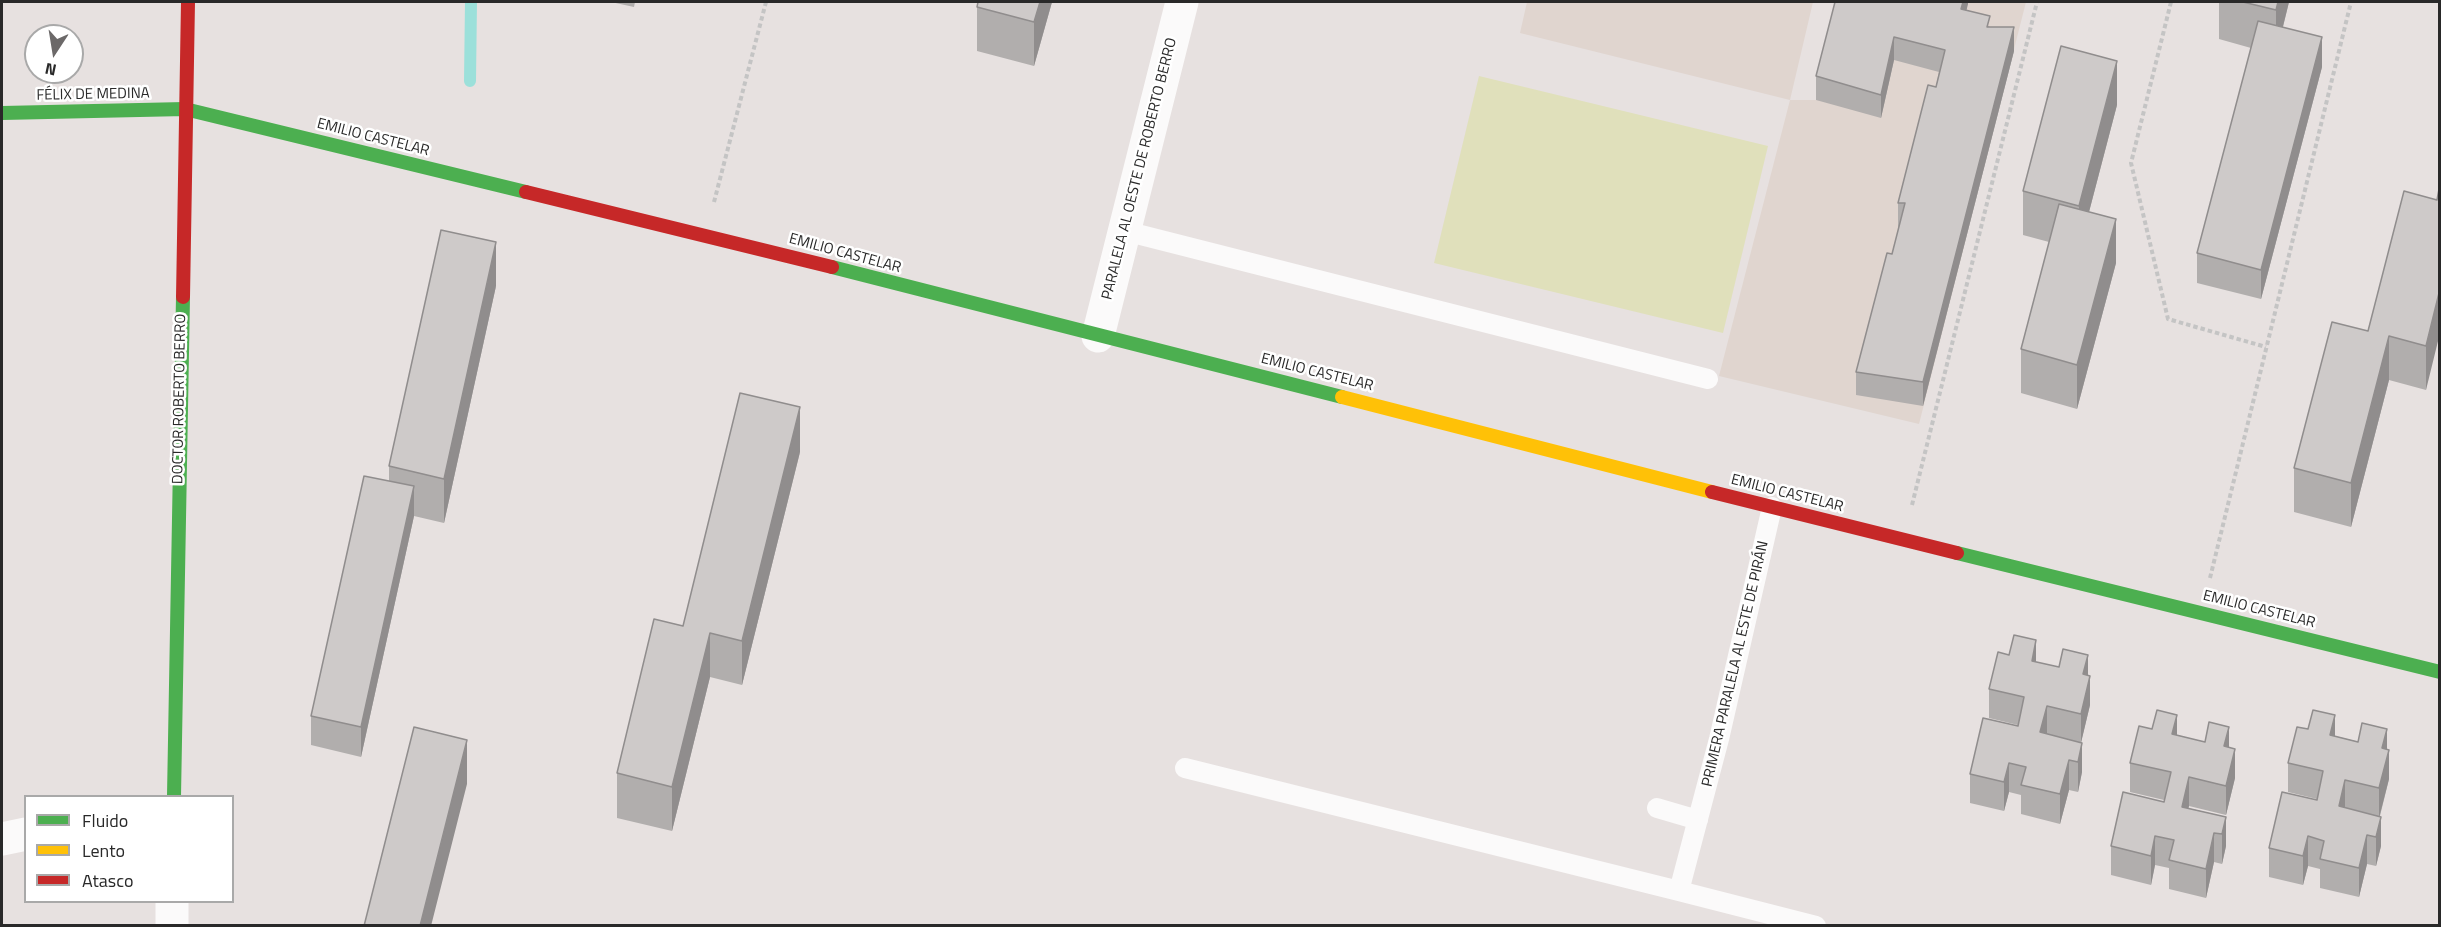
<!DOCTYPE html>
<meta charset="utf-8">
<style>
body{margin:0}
#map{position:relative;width:2441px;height:927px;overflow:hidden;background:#e7e1e0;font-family:"Titillium Web",sans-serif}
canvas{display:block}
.frame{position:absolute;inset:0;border:3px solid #292929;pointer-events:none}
.legend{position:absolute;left:24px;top:795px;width:210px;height:108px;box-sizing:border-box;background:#fff;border:2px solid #a9a9a9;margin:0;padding:8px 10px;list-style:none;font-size:18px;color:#292929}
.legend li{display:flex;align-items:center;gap:12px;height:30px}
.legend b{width:30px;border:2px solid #a9a9a9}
.north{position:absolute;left:24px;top:24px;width:60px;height:60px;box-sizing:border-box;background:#fff;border:2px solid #a9a9a9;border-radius:50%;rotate:192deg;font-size:16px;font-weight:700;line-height:24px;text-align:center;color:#292929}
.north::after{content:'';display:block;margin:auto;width:21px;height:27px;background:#6c6969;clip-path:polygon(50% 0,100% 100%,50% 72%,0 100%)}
</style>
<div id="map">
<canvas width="2441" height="927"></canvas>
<div class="frame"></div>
<ul class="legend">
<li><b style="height:8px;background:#4caf50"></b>Fluido</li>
<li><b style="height:8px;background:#ffc107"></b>Lento</li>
<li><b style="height:8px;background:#c62828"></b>Atasco</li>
</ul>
<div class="north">N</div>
</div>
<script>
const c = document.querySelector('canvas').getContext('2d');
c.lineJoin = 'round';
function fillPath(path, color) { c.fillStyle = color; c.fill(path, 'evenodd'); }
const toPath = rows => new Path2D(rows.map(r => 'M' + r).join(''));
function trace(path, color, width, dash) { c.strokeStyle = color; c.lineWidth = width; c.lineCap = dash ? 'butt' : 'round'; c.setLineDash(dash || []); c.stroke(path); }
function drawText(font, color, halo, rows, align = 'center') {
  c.font = font + ' "Titillium Web",sans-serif'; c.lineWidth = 5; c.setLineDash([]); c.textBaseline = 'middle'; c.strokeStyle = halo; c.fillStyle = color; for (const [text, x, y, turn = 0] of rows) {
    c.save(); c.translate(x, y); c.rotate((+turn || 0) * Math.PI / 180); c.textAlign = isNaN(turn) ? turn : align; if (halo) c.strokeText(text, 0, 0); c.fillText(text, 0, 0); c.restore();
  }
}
fillPath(toPath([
 [1527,2,1813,2,1790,100,1816,100,1841,2,2026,2,1919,424,1719,376,1790,100,1520,33]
]), '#e0d5cf');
fillPath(toPath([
 [1479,76,1768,146,1723,333,1434,263]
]), '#e0e0bb');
trace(toPath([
 [470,81,471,2]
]), '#9ce0da', 12);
trace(toPath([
 [2171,2,2131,163,2168,319,2266,347],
 [714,202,766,2],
 [1912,505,2037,2],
 [2210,578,2351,2]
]), '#c4c4c4', 4, [4.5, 3]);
trace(toPath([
 [1125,231,1708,379],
 [1772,507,1719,739,1679,891,1816,926],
 [1185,768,1679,891],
 [1657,808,1698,820]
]), '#fbfafa', 20);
trace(toPath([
 [1098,336,1182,2],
 [2,839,26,834],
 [172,926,172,902]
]), '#fbfafa', 33);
trace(toPath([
 [2,113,185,109,526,192],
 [832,267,1342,397],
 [1957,553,2440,672],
 [174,796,183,297]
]), '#4caf50', 14);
trace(toPath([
 [1342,397,1712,492]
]), '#ffc107', 14);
trace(toPath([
 [526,192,832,267],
 [183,297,188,2],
 [1712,492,1957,553]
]), '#c62828', 14);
fillPath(toPath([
 [611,2,635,2,634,7],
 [1052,2,1034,66,977,51,977,7],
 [1835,2,1968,2,1966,10,1990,27,2014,51,1923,406,1856,395,1856,372,1892,254,1899,227,1898,227,1898,203,1936,87,1939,72,1894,60,1881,118,1816,100,1816,76],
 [2219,2,2289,2,2283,27,2322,67,2261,299,2197,283,2197,253,2251,48,2219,39],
 [2117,105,2089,212,2116,263,2077,409,2021,393,2021,349,2049,242,2023,235,2023,191],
 [2437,200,2426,390,2389,380,2351,527,2294,512,2294,468,2368,331],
 [496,286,444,523,414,516,361,757,311,745,311,716,389,481,389,466],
 [800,452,742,685,710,677,672,831,617,818,617,773],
 [2036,662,2088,675,2090,705,2081,742,2082,772,2078,792,2069,790,2060,824,2021,814,2021,795,2009,792,2004,811,1970,803,1970,774,2018,725,1989,718,1989,689],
 [2177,735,2229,748,2235,778,2226,815,2189,806,2188,808,2226,817,2226,846,2222,864,2214,862,2206,898,2169,889,2169,868,2155,865,2151,885,2111,875,2111,846,2164,802,2164,800,2130,792,2130,763],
 [2335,736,2387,749,2389,779,2380,816,2381,846,2376,866,2367,864,2359,897,2320,888,2320,869,2308,866,2303,885,2269,877,2269,848,2317,799,2288,792,2288,763]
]), '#b1aead');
fillPath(toPath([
 [1040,2,1052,2,1034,66,1034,22],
 [1963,2,1968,2,1968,4,1961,33,1961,9],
 [2278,2,2289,2,2276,54,2276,10],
 [2014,27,2014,51,1923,406,1923,382],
 [1894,37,1894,60,1881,118,1881,95],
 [2322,37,2322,67,2261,299,2261,270],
 [2117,61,2117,105,2079,250,2079,206],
 [2116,219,2116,263,2077,409,2077,365],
 [496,242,496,286,444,523,444,479],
 [2439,293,2439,337,2426,390,2426,346],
 [2389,336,2389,380,2351,527,2351,483],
 [800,407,800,452,742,685,742,641],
 [414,486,414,516,361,757,361,727],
 [710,633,710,677,672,831,672,787],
 [2036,640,2036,670,2032,661],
 [2088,655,2088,684,2090,676,2090,705,2081,743,2081,714,2083,674],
 [2047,706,2047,735,2040,732],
 [2177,715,2177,744,2172,734],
 [2335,715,2335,744,2330,735],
 [2229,727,2229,756,2224,746],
 [2387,729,2387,758,2389,750,2389,779,2379,818,2379,788,2382,748],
 [467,740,467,784,431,926,420,926],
 [2082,743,2082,772,2078,792,2078,762],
 [2235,749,2235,778,2226,815,2226,786],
 [2069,760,2069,790,2060,824,2060,794],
 [2009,763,2009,792,2004,811,2004,782],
 [2189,777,2189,806,2182,836,2182,807],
 [2345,780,2345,809,2339,806],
 [2226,817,2226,846,2222,864,2222,834],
 [2381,817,2381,846,2376,866,2376,837],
 [2214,833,2214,862,2206,898,2206,869],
 [2367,835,2367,864,2359,897,2359,868],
 [2155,836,2155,865,2151,885,2151,856],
 [2308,836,2308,866,2303,885,2303,856]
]), '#908d8d');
const building = toPath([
 [978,2,1040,2,1034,22,977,7,978,2],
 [1835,2,1963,2,1961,9,1990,16,1987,27,2014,27,1923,382,1856,372,1887,253,1892,254,1905,203,1898,203,1928,85,1936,87,1945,50,1894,37,1881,95,1816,76,1835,2],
 [2243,2,2278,2,2276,10,2243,2],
 [2258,21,2322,37,2261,270,2197,253,2258,21],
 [2061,46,2117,61,2079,206,2023,191,2061,46],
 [2439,189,2439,293,2426,346,2389,336,2351,483,2294,468,2332,322,2368,331,2404,191,2437,200,2439,189],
 [2059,204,2116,219,2077,365,2021,349,2059,204],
 [441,230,496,242,444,479,389,466,441,230],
 [740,393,800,407,742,641,710,633,672,787,617,773,654,619,683,626,740,393],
 [364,476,414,486,361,727,311,716,364,476],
 [2014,635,2036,640,2032,661,2059,667,2063,649,2088,655,2083,674,2090,676,2081,714,2047,706,2040,732,2082,743,2078,762,2069,760,2060,794,2021,785,2026,767,2009,763,2004,782,1970,774,1983,718,2018,726,2024,697,1989,689,1998,652,2009,655,2014,635],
 [2157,710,2177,715,2172,734,2205,742,2209,722,2229,727,2224,746,2235,749,2226,786,2189,777,2182,807,2226,817,2222,834,2214,833,2206,869,2169,860,2174,840,2155,836,2151,856,2111,846,2123,792,2164,802,2171,772,2130,763,2139,726,2152,729,2157,710],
 [2313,710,2335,715,2330,735,2358,742,2362,723,2387,729,2382,748,2389,750,2379,788,2345,780,2339,806,2381,817,2376,837,2367,835,2359,868,2320,859,2324,841,2308,836,2303,856,2269,848,2282,792,2317,800,2323,771,2288,763,2297,727,2308,729,2313,710],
 [414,727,467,740,420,926,364,926,414,727]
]);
fillPath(building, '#cecac9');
trace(building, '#908d8d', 1.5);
drawText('15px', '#292929', '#fff', [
 ["FÉLIX DE MEDINA",93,95,-1],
 ["EMILIO CASTELAR",373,138,14],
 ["PARALELA AL OESTE DE ROBERTO BERRO",1140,169,-76],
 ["EMILIO CASTELAR",845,254,15],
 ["EMILIO CASTELAR",1317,373,14],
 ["DOCTOR ROBERTO BERRO",180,399,-89],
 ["EMILIO CASTELAR",1787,494,14],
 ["EMILIO CASTELAR",2259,610,14],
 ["PRIMERA PARALELA AL ESTE DE PIRÁN",1736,664,-77]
]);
</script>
